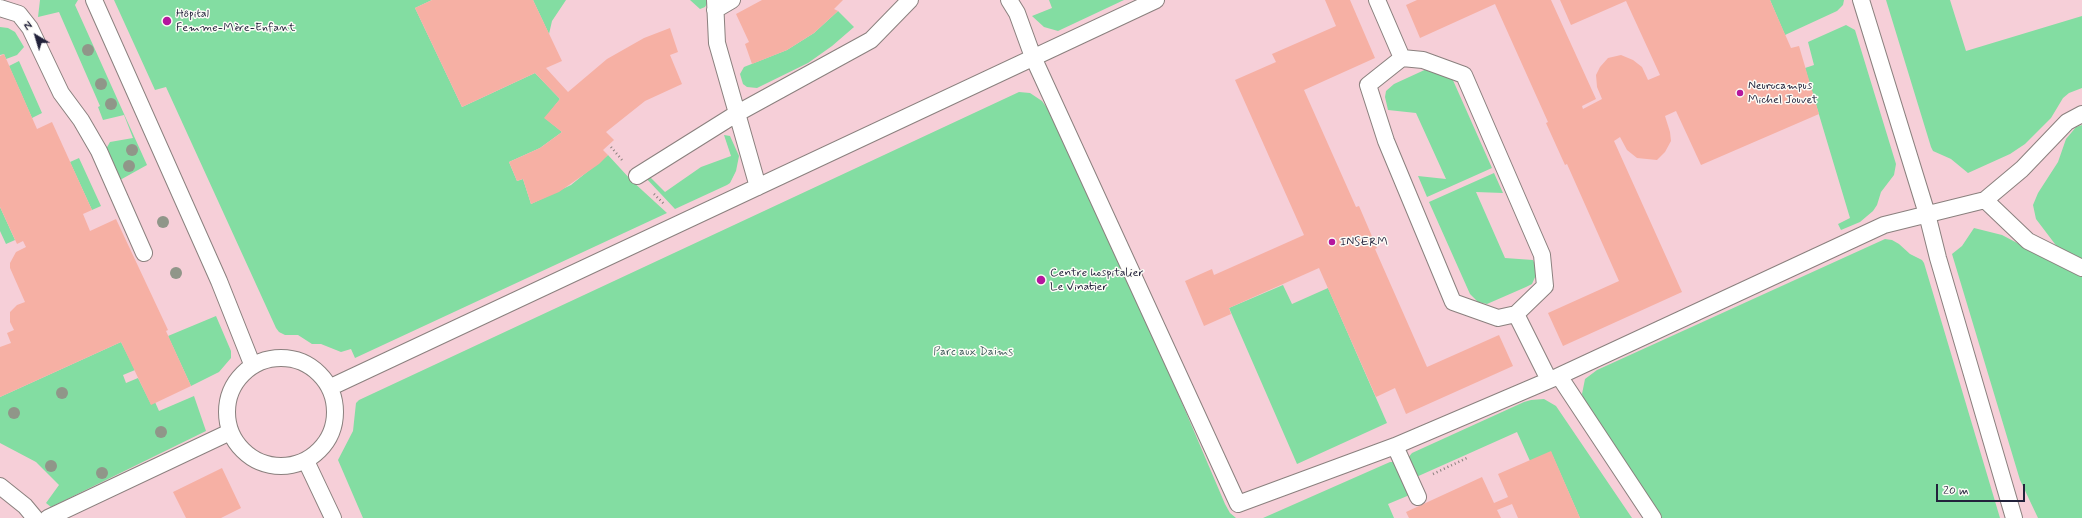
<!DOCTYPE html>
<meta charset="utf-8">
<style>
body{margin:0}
#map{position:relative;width:2082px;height:518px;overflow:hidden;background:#f2dfc2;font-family:Mynerve,sans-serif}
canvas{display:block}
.north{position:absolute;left:16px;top:16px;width:40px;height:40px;-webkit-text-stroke:3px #fdfcf7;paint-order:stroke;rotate:322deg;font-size:11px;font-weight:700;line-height:16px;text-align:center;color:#22223b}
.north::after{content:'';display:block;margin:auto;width:14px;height:18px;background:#22223b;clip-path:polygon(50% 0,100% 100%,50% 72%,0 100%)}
.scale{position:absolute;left:1936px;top:484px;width:89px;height:18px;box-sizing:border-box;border:2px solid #22223b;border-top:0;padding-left:5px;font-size:12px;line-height:14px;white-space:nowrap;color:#22223b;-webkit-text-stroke:3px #fdfcf7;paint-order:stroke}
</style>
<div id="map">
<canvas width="2082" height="518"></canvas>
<div class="north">N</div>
<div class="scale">20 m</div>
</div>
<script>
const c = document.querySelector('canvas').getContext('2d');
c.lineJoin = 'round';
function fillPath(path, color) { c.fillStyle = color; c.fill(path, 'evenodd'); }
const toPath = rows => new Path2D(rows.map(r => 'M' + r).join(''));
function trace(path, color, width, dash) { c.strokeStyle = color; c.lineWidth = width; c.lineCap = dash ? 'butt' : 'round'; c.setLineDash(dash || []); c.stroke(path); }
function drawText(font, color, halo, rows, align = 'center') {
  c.font = font + ' Mynerve,sans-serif'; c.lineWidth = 3; c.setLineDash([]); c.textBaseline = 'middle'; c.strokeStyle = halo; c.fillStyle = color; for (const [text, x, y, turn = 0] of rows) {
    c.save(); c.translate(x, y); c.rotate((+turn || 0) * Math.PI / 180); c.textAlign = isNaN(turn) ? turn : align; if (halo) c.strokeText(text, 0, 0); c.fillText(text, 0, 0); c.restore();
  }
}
fillPath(toPath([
 [0,0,2082,0,2082,518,0,518]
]), '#f6cfd8');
fillPath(toPath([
 [40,0,78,0,75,5,147,165,120,180,106,149,110,142,133,138,124,115,103,120,98,107,100,106,59,12,38,17],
 [114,0,432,0,415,8,462,107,535,73,560,99,545,118,562,132,540,148,509,162,517,181,523,179,531,204,571,185,608,155,631,180,667,213,355,358,351,349,341,352,321,344,312,344,298,335,285,335,279,332,276,328,166,87,155,90],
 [533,0,566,0,552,21,549,34],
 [690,0,708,0,708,2,705,7,700,9],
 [1049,0,1124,0,1058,31,1044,27,1032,16,1052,8],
 [1770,0,1844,0,1843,5,1837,11,1785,35],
 [1886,0,1950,0,1966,51,2082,16,2082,88,2069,93,2063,98,2051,118,2025,144,2010,154,1968,173,1951,159,1933,151,1931,147],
 [838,11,854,27,832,46,808,63,757,88,747,87,743,84,740,74,744,67,787,50,814,33],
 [1846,25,1855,30,1896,164,1894,175,1881,192,1877,205,1873,211,1860,222,1841,230,1838,224,1850,218,1805,68,1814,65,1808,42],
 [0,27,8,28,15,32,24,47,17,55,6,59,4,54,0,55],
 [19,61,42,113,32,118,9,66],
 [1431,67,1452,78,1492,168,1427,197,1418,176,1446,179,1416,113,1388,110,1385,97,1386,91,1394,84],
 [1019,92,1030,93,1042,101,1050,112,1162,356,1225,504,1230,513,1236,518,363,518,338,460,353,431,356,403,359,400],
 [2082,125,2082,260,2058,248,2036,219,2033,205,2038,193,2058,162,2066,139,2076,127],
 [724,135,730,136,739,156,736,171,730,183,727,185,675,209,644,176,646,173,665,192,701,167,731,156],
 [79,158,101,206,92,210,70,162],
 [1494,173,1503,193,1476,192,1505,258,1533,260,1537,269,1536,275,1532,284,1526,287,1487,304,1478,302,1470,294,1429,202],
 [0,207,15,240,6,244,0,231],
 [1974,228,2002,235,2082,277,2082,518,2038,518,2020,480,1952,254,1962,246],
 [1885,239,1892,240,1899,244,1910,254,1922,260,1924,263,2000,518,1662,518,1587,407,1582,394,1585,379,1597,370],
 [1283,285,1292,304,1328,288,1387,423,1297,464,1229,308],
 [216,316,231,351,231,358,219,372,191,386,168,336],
 [121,342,135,370,123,375,126,383,138,378,151,404,155,402,159,411,194,396,206,431,51,507,46,503,59,485,36,462,0,443,0,397],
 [1544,399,1556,406,1632,518,1580,518,1551,452,1530,461,1517,432,1414,478,1407,459,1412,453,1524,402,1531,400],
 [1390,462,1394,462,1412,494,1388,504,1394,518,1263,518]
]), '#83dda2');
fillPath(toPath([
 [432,0,533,0,562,61,546,68,568,92,607,59,644,38,670,28,678,52,670,55,682,84,645,101,606,132,614,140,603,150,608,155,599,164,559,192,531,204,523,179,517,181,509,162,540,148,562,132,544,118,560,99,535,73,462,107,415,8],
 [762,0,843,0,834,9,838,11,814,33,787,50,752,64,745,44,749,42,736,14],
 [1325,0,1350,0,1375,58,1304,90,1356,207,1359,206,1377,248,1375,249,1427,367,1499,335,1513,366,1406,414,1395,388,1376,397,1319,268,1229,308,1231,314,1204,326,1185,281,1212,269,1214,275,1304,235,1235,80,1276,62,1272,54,1336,26],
 [1417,0,1551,0,1596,99,1582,106,1583,109,1602,99,1597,87,1596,75,1600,67,1608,58,1621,55,1633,60,1642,67,1648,80,1660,75,1626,1,1571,25,1560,0,1770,0,1791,48,1799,46,1819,114,1701,165,1676,111,1665,116,1670,132,1671,141,1665,152,1657,160,1637,158,1627,150,1620,137,1614,141,1682,292,1563,346,1548,313,1619,281,1567,164,1565,165,1546,123,1548,122,1495,4,1420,38,1406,5],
 [4,54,37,129,52,122,92,210,83,214,90,231,116,219,168,330,166,331,191,386,151,405,121,342,0,397,0,347,11,343,7,333,14,330,10,322,10,312,17,305,25,302,10,268,10,263,16,252,26,247,23,241,17,244,0,207,0,56],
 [1551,451,1580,518,1518,518,1512,504,1497,510,1501,518,1409,518,1406,512,1482,477,1494,503,1508,497,1498,474],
 [222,468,241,508,221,518,186,518,173,492]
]), '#f6b0a4');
const lane = toPath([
 [94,0,219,281,252,364],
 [715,0,717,43,758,187],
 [1009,0,1017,13,1033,57,1238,504,1395,446,1559,376,1884,225,1985,200,2022,169,2067,122,2082,114],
 [1377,0,1402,58],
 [1861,0,1927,214,1938,258,2014,518],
 [0,8,19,14,30,28,61,93,81,120,99,151,144,253],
 [715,10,732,0],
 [1402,58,1423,60,1464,75,1542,255,1545,286,1516,314,1498,318,1453,302,1386,141,1368,85,1402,58],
 [637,176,736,114,871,40,910,0],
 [1985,200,2028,241,2082,268],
 [1516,314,1549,380],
 '227 412a54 54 0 1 1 108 0a54 54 0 1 1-108 0Z',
 [1559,376,1653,518],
 [331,387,1156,0],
 [1395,446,1418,497],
 [306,461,333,518],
 [0,486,25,506,35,518],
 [48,518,230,432]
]);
trace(lane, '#8a807e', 18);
trace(toPath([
 [611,147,622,160],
 [654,194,664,204],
 [1433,474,1469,457]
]), '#8a807e', 2.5, [1, 3]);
trace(lane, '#fff', 16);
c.fillStyle = '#909689';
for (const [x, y] of [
 [88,50],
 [101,84],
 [111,104],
 [132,150],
 [129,166],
 [163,222],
 [176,273],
 [62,393],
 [14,413],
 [161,432],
 [51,466],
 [102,473]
]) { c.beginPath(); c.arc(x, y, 6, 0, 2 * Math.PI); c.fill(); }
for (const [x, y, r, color] of [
 [167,21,5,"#b5179e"],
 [1740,93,4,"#b5179e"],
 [1332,242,4,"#b5179e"],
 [1041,280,5,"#b5179e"]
]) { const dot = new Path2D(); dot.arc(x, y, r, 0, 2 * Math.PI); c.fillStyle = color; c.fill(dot); trace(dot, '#fdfcf7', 1.5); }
drawText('12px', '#22223b', '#fdfcf7', [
 ["Hôpital",176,14],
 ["Femme-Mère-Enfant",176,28],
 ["Neurocampus",1748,86],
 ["Michel Jouvet",1748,100],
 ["INSERM",1340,242],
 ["Centre hospitalier",1050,273],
 ["Le Vinatier",1050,287]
], 'left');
drawText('12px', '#3f5a5a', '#fdfcf7', [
 ["Parc aux Daims",973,352]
]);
</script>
